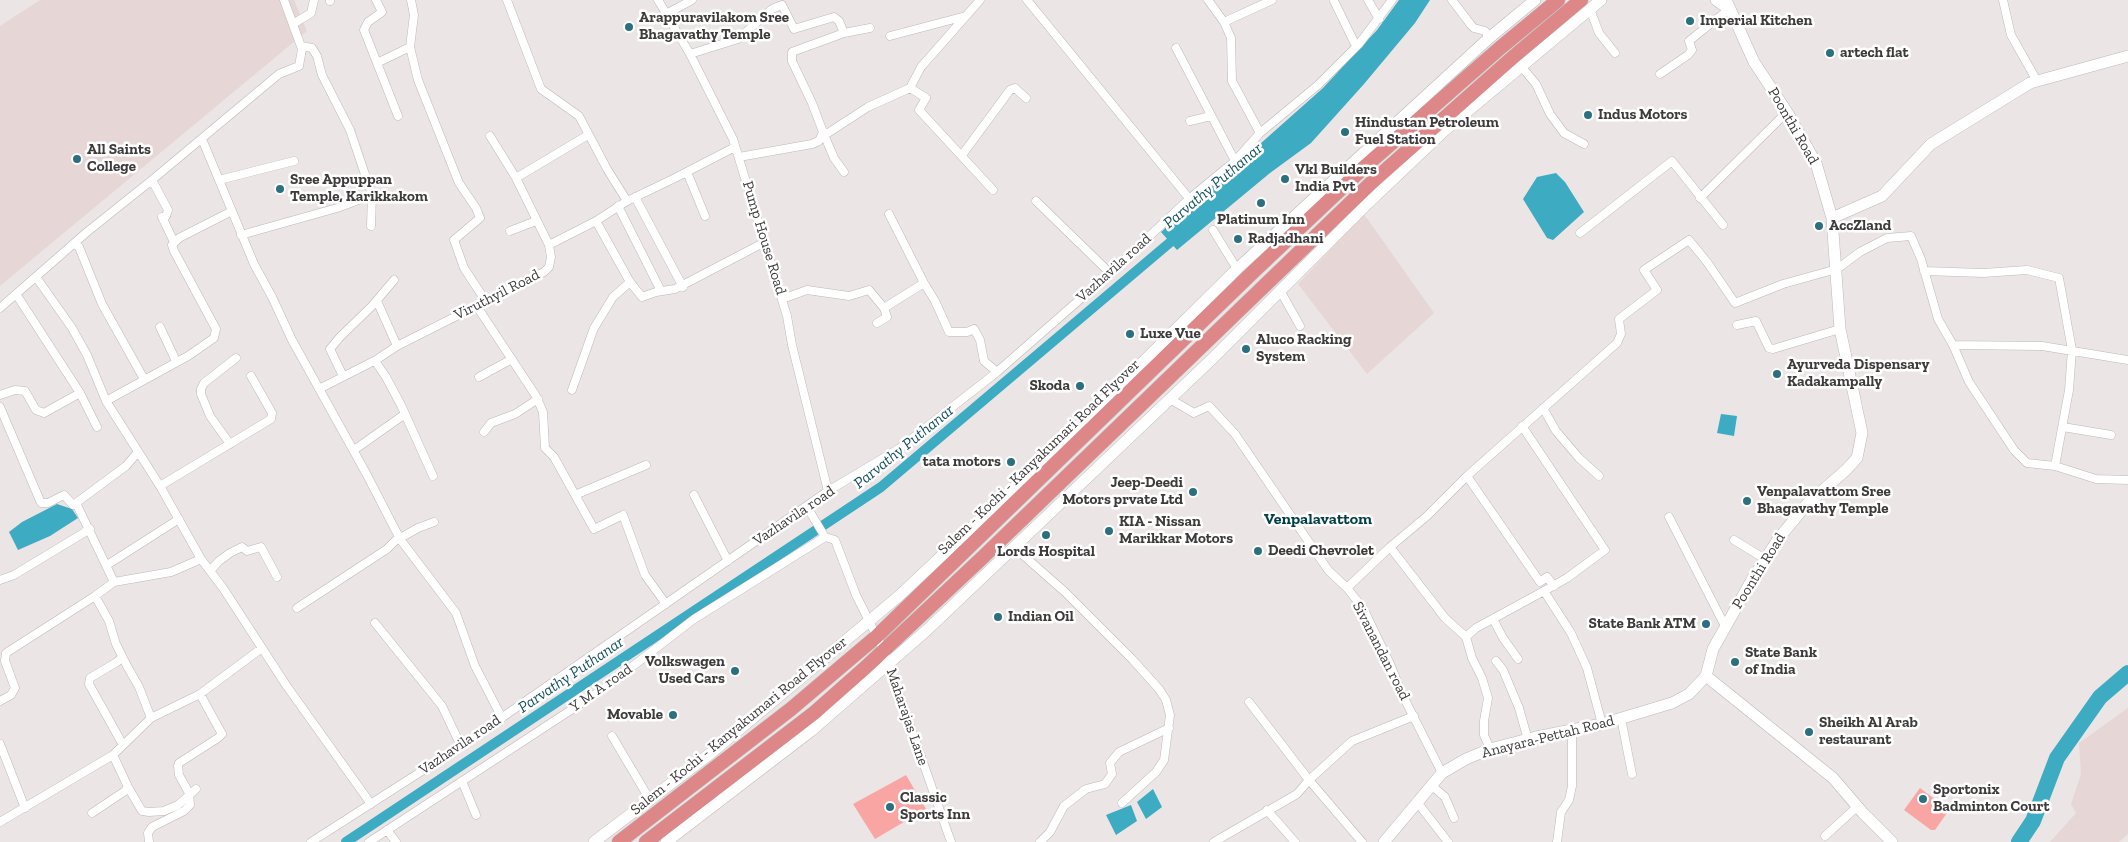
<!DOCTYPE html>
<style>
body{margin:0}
canvas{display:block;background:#ebe5e5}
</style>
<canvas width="2128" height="842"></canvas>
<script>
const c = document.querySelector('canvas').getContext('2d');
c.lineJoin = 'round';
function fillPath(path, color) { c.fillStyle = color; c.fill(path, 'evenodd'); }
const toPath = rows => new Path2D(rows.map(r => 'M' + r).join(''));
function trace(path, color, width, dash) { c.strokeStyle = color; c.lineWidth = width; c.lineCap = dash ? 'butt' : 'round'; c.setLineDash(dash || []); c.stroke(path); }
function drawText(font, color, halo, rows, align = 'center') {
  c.font = font + ' "Zilla Slab",serif'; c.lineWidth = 5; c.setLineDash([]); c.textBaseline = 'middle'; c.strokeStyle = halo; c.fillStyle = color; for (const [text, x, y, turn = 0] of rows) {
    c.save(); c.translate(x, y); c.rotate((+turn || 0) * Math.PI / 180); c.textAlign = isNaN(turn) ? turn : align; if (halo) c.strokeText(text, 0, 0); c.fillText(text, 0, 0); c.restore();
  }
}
fillPath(toPath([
 [40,0,294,0,307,31,0,286,0,26],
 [1364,214,1434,313,1367,374,1298,284],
 [2128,708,2128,834,2119,842,2050,842,2076,813,2071,804,2081,774,2079,743]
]), '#e6d7d6');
fillPath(toPath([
 [906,775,926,809,875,839,853,804],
 [1920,788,1949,810,1935,830,1931,830,1904,810]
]), '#f9a5a4');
fillPath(toPath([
 [1399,0,1430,0,1415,23,1364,84,1311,143,1270,173,1177,250,1161,232,1323,88,1377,30],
 [1556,173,1565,182,1584,212,1553,240,1547,238,1523,199,1537,177],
 [1721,414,1737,416,1734,436,1717,433],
 [57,504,72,509,78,518,50,536,18,550,9,532,22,522],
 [1153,789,1162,807,1146,819,1137,802],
 [1131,805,1137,821,1116,835,1106,815]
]), '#3dabc1');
trace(toPath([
 [346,842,881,487,1180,234]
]), '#3dabc1', 10);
trace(toPath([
 [2019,842,2033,821,2057,758,2100,697,2128,673]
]), '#3dabc1', 16);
const street = toPath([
 [376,0,382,12,368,22,364,30,398,116],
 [411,0,414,15,410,47,418,80,459,183,476,208,480,218,454,240,464,268,485,300],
 [507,0,541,89,579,116,607,169,627,201],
 [658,0,690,54,733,139,787,316,792,345,828,491],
 [1027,0,1192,202],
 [1208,0,1224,22,1231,38,1232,81,1260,133],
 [1368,0,1379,19],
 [1452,0,1471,25,1474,28,1485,31,1489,38],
 [2003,0,2011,35,2037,81],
 [330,1,330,0],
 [1334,1,1356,46],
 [1590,9,1599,33,1615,53],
 [666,14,692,0],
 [1224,22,1272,0],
 [293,24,311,13,314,0],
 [890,36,966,16,980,0],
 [301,46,312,48,317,56,322,75,350,130,372,195,371,226],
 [1176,48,1235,161],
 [690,54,738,39,772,9,782,5,794,29,834,17,839,21,844,33],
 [377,63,410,47],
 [1521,66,1536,84,1550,114,1564,133,1584,144],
 [1660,74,1688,55,1692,50,1689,41,1729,9],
 [910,88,921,67,966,16],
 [1190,121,1211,116],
 [490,136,516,178,549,245],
 [202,139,254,264,272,297,292,340,367,475,400,539,456,613,475,666,502,718],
 [962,155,1010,90,1015,88,1026,98],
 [739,157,812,144,819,141,823,132,812,103,792,61,792,52,844,33,870,28],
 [687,172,705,216],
 [844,172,834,158,823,132,828,133,868,107,910,88,926,98,919,110,993,190],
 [516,178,588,135],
 [152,180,168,210,166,216,162,217,174,242],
 [219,180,294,161],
 [635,197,683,287],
 [1700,198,1787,112],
 [1036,201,1110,273],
 [618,206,661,291],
 [889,214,924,283],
 [1213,230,1237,269],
 [510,231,536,221],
 [1580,233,1672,161,1723,225],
 [241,235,337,208,372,195],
 [74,244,79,247,102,304,144,379],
 [1924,271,1983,273,2027,270,2059,278,2072,350,2069,390,2055,466],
 [36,277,72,328,87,355,106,401,160,486,201,559,223,588,286,685,371,804],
 [630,282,642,297,656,292,675,289,765,242],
 [1281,292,1300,326],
 [16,294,80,393,97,427],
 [782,299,807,290,849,296,869,290,884,308],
 [377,301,397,346],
 [476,305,536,396,543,412,545,448,554,457,594,529,623,515,645,575,666,604],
 [0,308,87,232,152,180,279,74,299,66,302,49,284,0],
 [877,323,887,317,884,308,924,283,935,301,949,332,967,332,974,329,980,340,984,361,997,372],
 [1737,325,1756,321,1769,348,1773,349,1840,329],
 [160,327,176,361],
 [1953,345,2042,346,2128,360],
 [375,361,386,377,401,405,433,476],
 [343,376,330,349,340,337,372,306,394,280],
 [479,377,512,359],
 [319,389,376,360,397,346,544,272,549,267,551,257,549,245,596,221,627,201,673,179,735,147],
 [572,390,594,328,613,297,630,282,596,221],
 [0,395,15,390,25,391,36,410,44,413,80,393],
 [1170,399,1194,413,1209,406,1235,434,1328,570,1347,588,1363,608,1390,664,1403,696,1442,773],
 [106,401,188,356,214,338,216,329,174,251,172,245,179,238,232,211],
 [0,407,41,503,48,503,64,495,73,505,76,503],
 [1543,408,1556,431,1579,458,1599,476],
 [1522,426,1605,550,1567,578,1544,591,1571,633,1587,668,1602,724],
 [2063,427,2111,435],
 [484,432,491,423,515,414,538,399],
 [230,444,210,416,201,394,201,389,204,383,236,358],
 [354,450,405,414],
 [1467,476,1540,582,1547,577,1554,586],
 [160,486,271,419,272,413,251,376],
 [575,495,646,465],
 [694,495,728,561],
 [807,507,825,537],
 [1669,517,1725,626],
 [1734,540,1765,559],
 [1390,547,1445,618,1466,637],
 [1015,548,1065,592,1132,659,1159,689,1166,700,1170,715,1164,760,1156,772,1122,803],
 [107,565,179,519],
 [210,571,219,561,230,553,242,547,247,551,261,547,277,577],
 [0,580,14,575,90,529],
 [114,582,171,572,201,559],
 [1347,588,1390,547,1427,516,1467,476,1617,343,1621,334,1619,319,1657,290,1644,270,1689,240,1707,262,1735,303,1783,284,1837,269,1860,252,1887,238,1911,236,1921,259,1938,319,1953,345,1969,382,2014,450,2027,463,2055,466,2096,479,2128,480],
 [297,608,387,549,395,541,418,528,434,522],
 [1493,619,1503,638,1518,659],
 [375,623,442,706,461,746],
 [122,657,117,662,90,678,89,684,123,745],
 [1496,661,1503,670,1519,708,1528,740],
 [200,694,262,648],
 [0,701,11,695,15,688,5,661,6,653,95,596],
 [1249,702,1309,780,1362,842],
 [1621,718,1632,774],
 [612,736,650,800],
 [0,744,25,808],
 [1490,749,1484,735,1484,721,1488,698,1482,678,1472,658,1466,637,1476,628,1544,591],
 [462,781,476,815],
 [1431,785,1445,797,1454,818],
 [128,787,142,811,149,812,164,811,178,805,196,789],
 [1417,802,1448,842],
 [1267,810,1295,842],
 [92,813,125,791,128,787,113,755],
 [0,822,113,755,151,718,139,687,127,666,116,644,109,621,95,596,114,582,76,503,126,466,138,452],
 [387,830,396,842],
 [1825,836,1858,806],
 [149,842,148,833,152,827,184,811,190,805,189,793,179,775,178,766,179,763,218,738,222,734,200,694,151,718],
 [311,842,461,746,828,491,900,448,997,372,1110,273,1189,199,1235,161,1260,133,1318,85,1359,44,1392,0],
 [369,842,603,689,694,619,825,537,835,540,856,595,884,651,951,842],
 [1040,842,1050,832,1064,806,1086,789,1105,784,1112,774,1110,763,1119,752,1169,728],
 [1214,842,1297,794,1309,780,1352,741,1414,716],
 [1557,842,1561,812,1569,800,1572,786,1572,730]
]);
const secondary = toPath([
 [1716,0,1729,9],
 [1726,0,1754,62,1787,112,1816,163,1832,218,1840,329,1862,433,1857,458,1846,470,1807,504,1779,538,1753,578,1713,649,1706,676,1833,778,1863,813,1892,842],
 [1832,218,1882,196,1931,144,2030,83,2128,56],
 [594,842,711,753,899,596,1056,448,1237,269,1489,38,1535,0],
 [666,842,811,731,927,630,1212,359,1364,207,1444,131,1601,0],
 [1384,842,1442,773,1466,759,1490,749,1536,737,1602,724,1672,703,1689,694,1706,676]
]);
const highway = toPath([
 [619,842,791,709,876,637,1253,272,1361,170,1500,48,1558,0],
 [646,842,814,713,866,667,982,558,1371,183,1512,58,1581,0]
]);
trace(street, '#beb8b8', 9);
trace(secondary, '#beb8b8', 12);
trace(highway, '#c5c4c4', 15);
trace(street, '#fff', 8);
trace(secondary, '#fff', 11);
trace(highway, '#dd8788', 14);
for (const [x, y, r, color] of [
 [1690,21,5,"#2b707f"],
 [629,27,5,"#2b707f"],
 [1830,53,5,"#2b707f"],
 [1588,115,5,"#2b707f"],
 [1345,132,5,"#2b707f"],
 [77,159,5,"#2b707f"],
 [1285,179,5,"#2b707f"],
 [280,189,5,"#2b707f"],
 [1261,203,5,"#2b707f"],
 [1819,226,5,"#2b707f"],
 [1238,239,5,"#2b707f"],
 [1130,334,5,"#2b707f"],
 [1246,349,5,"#2b707f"],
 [1777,374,5,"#2b707f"],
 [1080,386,5,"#2b707f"],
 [1011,462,5,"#2b707f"],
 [1193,492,5,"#2b707f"],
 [1747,501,5,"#2b707f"],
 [1109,531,5,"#2b707f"],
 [1046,535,5,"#2b707f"],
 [1258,551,5,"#2b707f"],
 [998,617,5,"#2b707f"],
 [1706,624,5,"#2b707f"],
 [1735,662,5,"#2b707f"],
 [735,671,5,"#2b707f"],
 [673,715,5,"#2b707f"],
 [1809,732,5,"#2b707f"],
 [1923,799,5,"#2b707f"],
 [890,807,5,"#2b707f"]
]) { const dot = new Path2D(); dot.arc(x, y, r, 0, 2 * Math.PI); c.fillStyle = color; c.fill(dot); trace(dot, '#fff', 2); }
drawText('bold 15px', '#3e3b3b', '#fff', [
 ["Arappuravilakom Sree",639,18],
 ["Bhagavathy Temple",639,35],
 ["Imperial Kitchen",1700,21],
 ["artech flat",1840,53],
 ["Indus Motors",1598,115],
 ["Hindustan Petroleum",1355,123],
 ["Fuel Station",1355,140],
 ["All Saints",87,150],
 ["College",87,167],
 ["Vkl Builders",1295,170],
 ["India Pvt",1295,187],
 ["Sree Appuppan",290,180],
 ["Temple, Karikkakom",290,197],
 ["Platinum Inn",1261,220,"center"],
 ["AccZland",1829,226],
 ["Radjadhani",1248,239],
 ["Luxe Vue",1140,334],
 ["Aluco Racking",1256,340],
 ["System",1256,357],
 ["Ayurveda Dispensary",1787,365],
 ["Kadakampally",1787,382],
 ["Skoda",1070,386,"right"],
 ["tata motors",1001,462,"right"],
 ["Jeep-Deedi",1183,483,"right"],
 ["Motors prvate Ltd",1183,500,"right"],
 ["Venpalavattom Sree",1757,492],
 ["Bhagavathy Temple",1757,509],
 ["KIA - Nissan",1119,522],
 ["Marikkar Motors",1119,539],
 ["Deedi Chevrolet",1268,551],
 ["Lords Hospital",1046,552,"center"],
 ["Indian Oil",1008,617],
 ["State Bank ATM",1696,624,"right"],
 ["State Bank",1745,653],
 ["of India",1745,670],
 ["Volkswagen",725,662,"right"],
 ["Used Cars",725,679,"right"],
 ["Movable",663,715,"right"],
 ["Sheikh Al Arab",1819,723],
 ["restaurant",1819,740],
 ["Sportonix",1933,790],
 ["Badminton Court",1933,807],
 ["Classic",900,798],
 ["Sports Inn",900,815]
], 'left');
drawText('15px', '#3e3b3b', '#fff', [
 ["Poonthi Road",1793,126,60],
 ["Pump House Road",764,238,73],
 ["Vazhavila road",1114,268,-42],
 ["Viruthyil Road",497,295,-27],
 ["Salem - Kochi - Kanyakumari Road Flyover",1039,457,-44],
 ["Vazhavila road",794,516,-34],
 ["Poonthi Road",1759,571,-58],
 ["Sivanandan road",1381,651,63],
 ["Y M A road",601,688,-35],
 ["Maharajas Lane",907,717,71],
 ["Salem - Kochi - Kanyakumari Road Flyover",739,726,-39],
 ["Anayara-Pettah Road",1548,737,-14],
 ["Vazhavila road",460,745,-34]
]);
drawText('italic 16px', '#13515d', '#fff', [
 ["Parvathy Puthanar",1213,186,-40],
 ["Parvathy Puthanar",904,447,-39],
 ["Parvathy Puthanar",571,675,-34]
]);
drawText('bold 16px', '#003e49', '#fff', [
 ["Venpalavattom",1318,519]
]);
</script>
